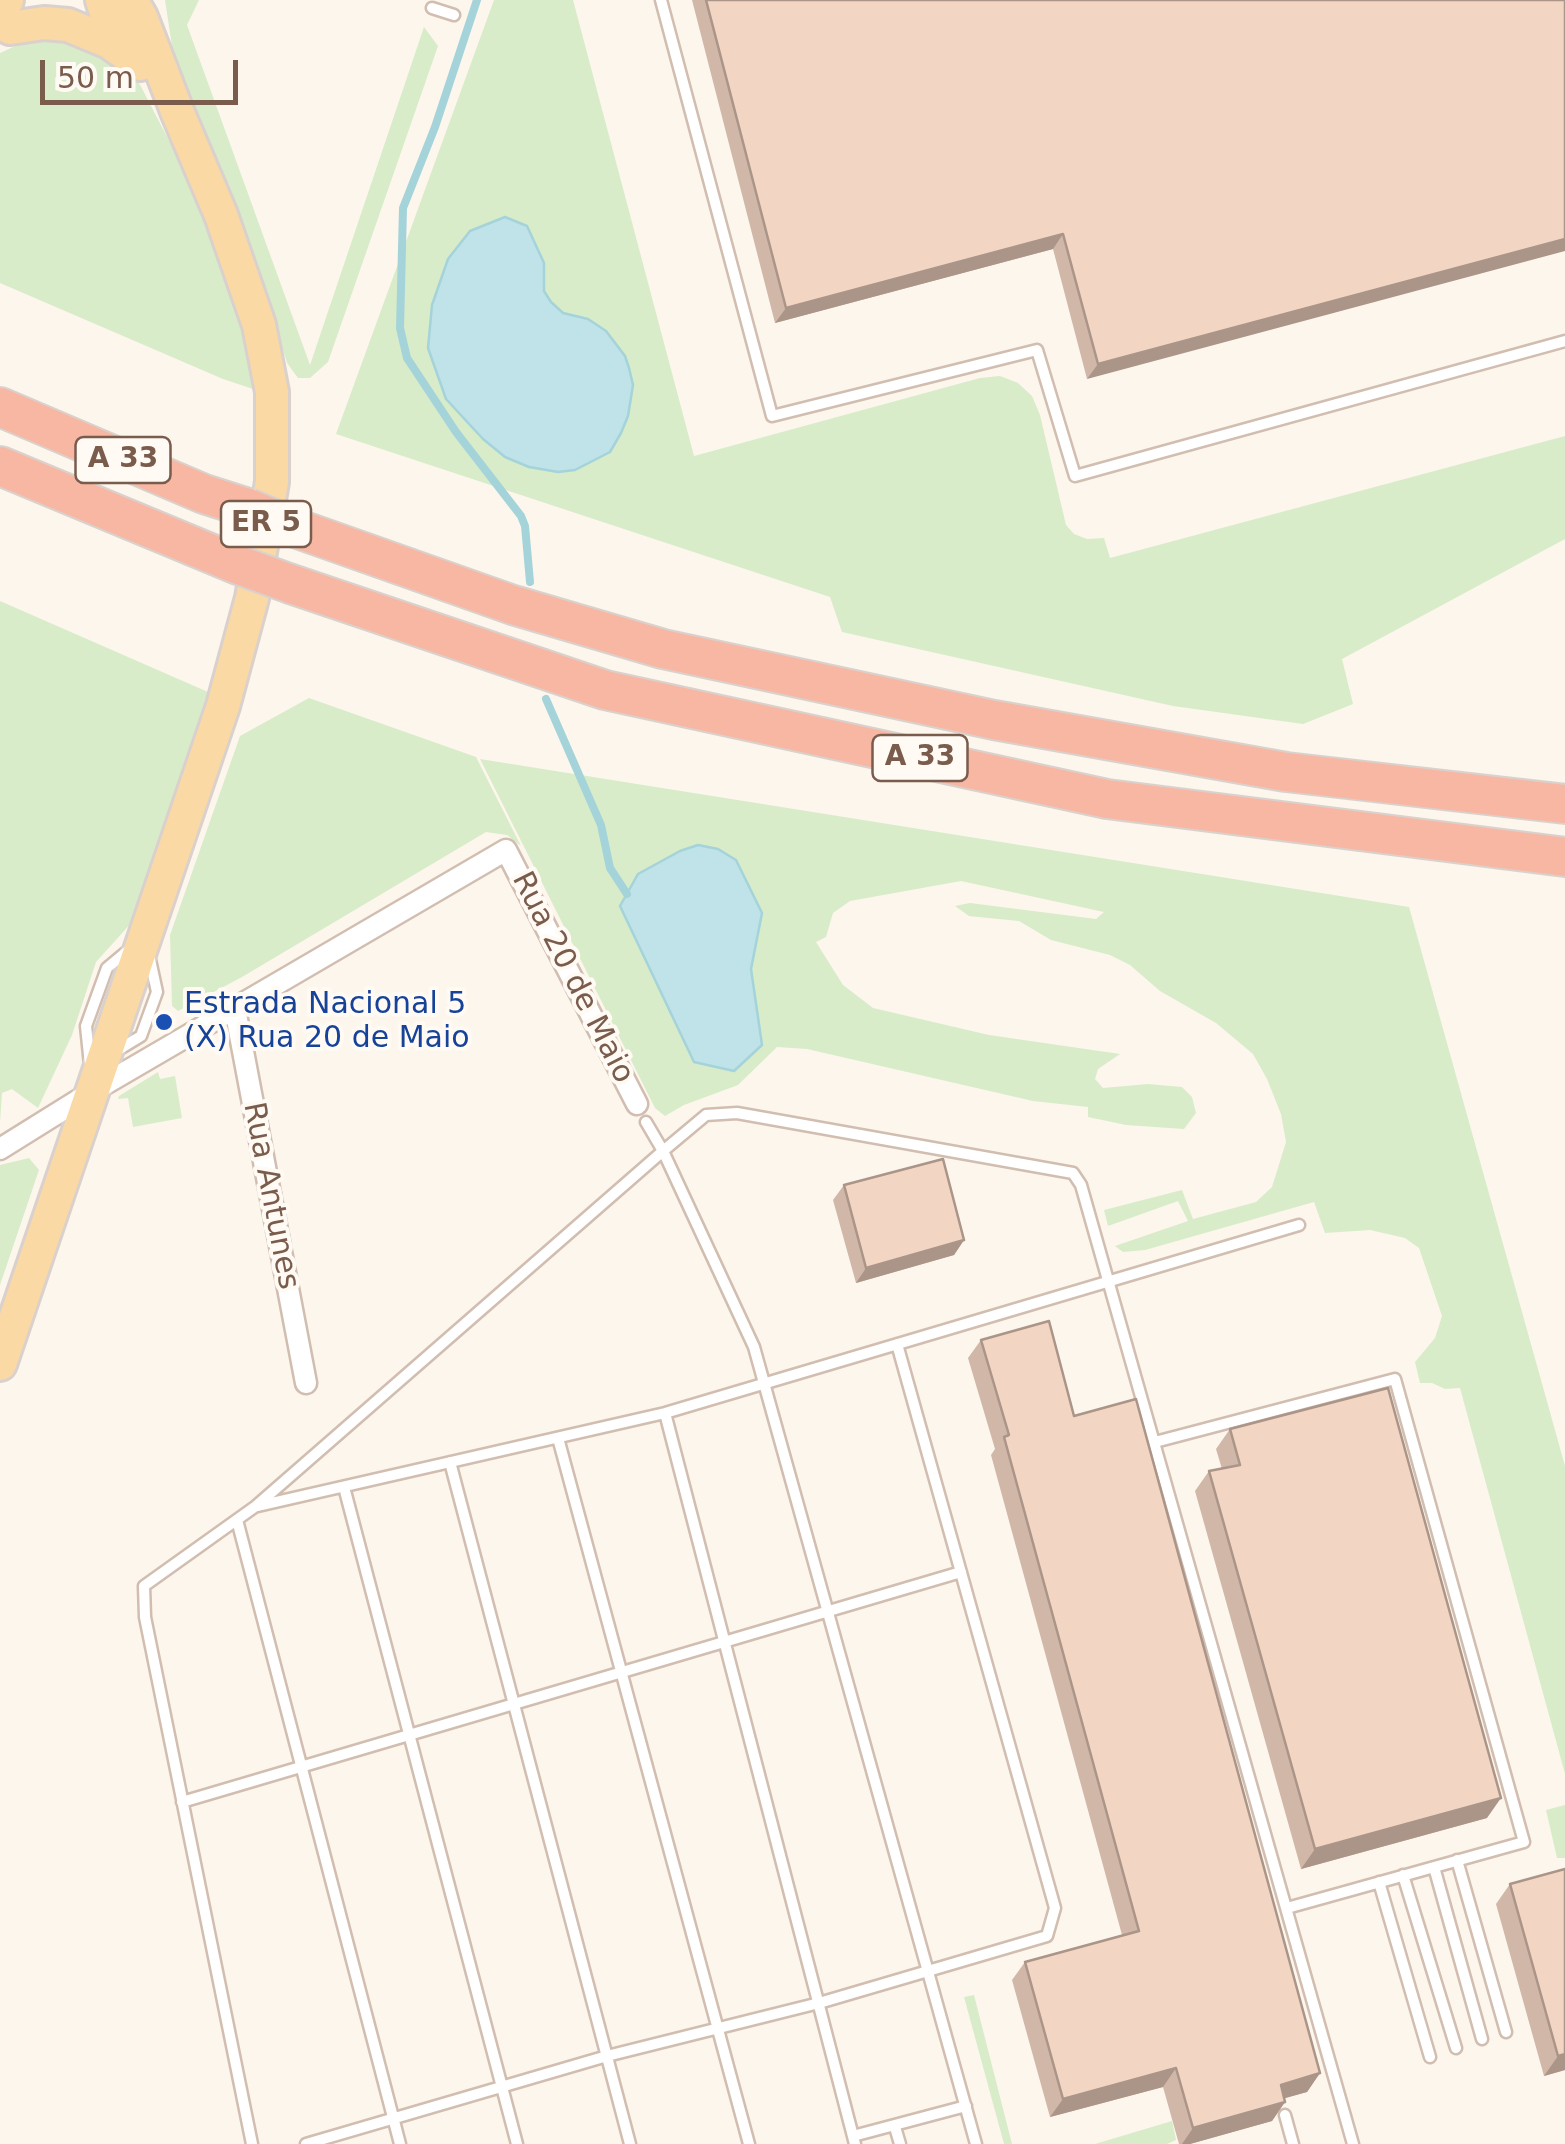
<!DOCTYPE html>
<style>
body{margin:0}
#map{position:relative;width:1565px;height:2144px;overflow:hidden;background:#fdf6ec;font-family:"DejaVu Sans",sans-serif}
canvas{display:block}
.scale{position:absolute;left:40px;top:60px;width:198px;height:45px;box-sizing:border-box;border:5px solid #7a5c4d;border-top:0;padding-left:12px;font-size:30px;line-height:35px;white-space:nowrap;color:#7a5c4d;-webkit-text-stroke:8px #fffaf3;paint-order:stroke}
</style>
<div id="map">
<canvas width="1565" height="2144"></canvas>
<div class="scale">50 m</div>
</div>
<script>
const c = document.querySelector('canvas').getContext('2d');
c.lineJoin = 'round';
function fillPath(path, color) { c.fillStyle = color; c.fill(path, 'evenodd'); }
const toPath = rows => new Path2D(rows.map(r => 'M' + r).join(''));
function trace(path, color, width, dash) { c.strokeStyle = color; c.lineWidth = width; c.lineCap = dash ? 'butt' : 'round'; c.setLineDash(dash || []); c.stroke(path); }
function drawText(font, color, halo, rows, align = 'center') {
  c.font = font + ' "DejaVu Sans",sans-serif'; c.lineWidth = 8; c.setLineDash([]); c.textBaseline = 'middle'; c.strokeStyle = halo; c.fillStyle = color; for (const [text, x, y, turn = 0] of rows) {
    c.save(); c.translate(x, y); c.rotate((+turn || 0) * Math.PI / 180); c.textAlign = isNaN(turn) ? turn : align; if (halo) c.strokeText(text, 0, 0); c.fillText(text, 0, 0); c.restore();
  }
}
fillPath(toPath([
 [165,0,199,0,187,25,310,365,424,27,438,46,328,362,310,378,298,378,287,363,243,222,173,53],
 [494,0,573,0,694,456,980,378,1000,376,1018,383,1032,396,1040,415,1066,525,1074,534,1087,539,1104,538,1110,558,1565,436,1565,539,1342,659,1353,704,1303,724,1173,706,842,632,830,597,336,434],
 [55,36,77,41,135,75,178,158,214,242,238,318,256,390,223,379,0,283,0,53,26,41],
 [0,601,208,692,133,921,96,962,72,1035,38,1108,12,1089,2,1093,0,1122],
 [309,698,476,757,521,846,507,835,486,832,242,977,178,1011,172,1006,170,935,240,736],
 [480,759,1409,907,1565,1466,1565,1774,1460,1388,1445,1389,1432,1383,1420,1383,1415,1362,1435,1338,1442,1316,1419,1248,1405,1238,1370,1230,1325,1233,1314,1202,1145,1250,1123,1252,1115,1246,1188,1221,1178,1201,1108,1226,1104,1210,1182,1190,1193,1219,1256,1202,1272,1187,1286,1142,1281,1114,1267,1079,1253,1054,1216,1023,1160,991,1130,965,1110,955,1051,940,1019,921,969,916,955,906,970,903,1096,919,1104,912,961,881,850,901,833,913,826,937,816,942,843,985,873,1008,989,1035,1120,1054,1098,1069,1095,1079,1103,1088,1148,1084,1182,1087,1192,1097,1196,1113,1184,1129,1126,1125,1088,1117,1088,1107,1033,1101,807,1049,777,1047,738,1085,684,1105,665,1116,655,1108],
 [158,1072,160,1079,175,1076,182,1118,133,1127,128,1098,118,1099,119,1096],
 [29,1158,39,1170,0,1285,0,1165],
 [1565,1805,1565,1858,1557,1858,1546,1810],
 [974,1995,1012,2144,1004,2144,964,1997],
 [1172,2121,1176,2140,1167,2144,1095,2144]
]), '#d8ecc9');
const water = toPath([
 [505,217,527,226,544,263,544,291,551,302,563,313,588,319,606,331,625,356,629,368,633,385,628,416,621,433,610,452,575,470,558,472,529,467,505,457,483,439,446,399,428,348,432,305,448,259,470,231,505,217],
 [698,845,718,849,736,860,762,913,751,969,762,1045,734,1071,694,1062,620,906,638,874,680,851,698,845]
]);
fillPath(water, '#bfe3e8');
trace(water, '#a5d3da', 2.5);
trace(toPath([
 [477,0,435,127,403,208,400,328,407,358,456,432,521,516,525,526,530,582],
 [546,699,601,825,610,868,627,894]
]), '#a5d3da', 8);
const service = toPath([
 [661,0,772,416,1037,350,1075,476,1565,341],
 [432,8,454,15],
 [113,1053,141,1036,157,992,149,955],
 [90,1065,86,1026,107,968,131,948],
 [665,1413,855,2144],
 [558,1438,749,2144],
 [1155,1442,1395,1379,1524,1842,1287,1908],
 [450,1462,630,2144],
 [344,1487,517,2144],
 [258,1506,665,1413,1299,1225],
 [237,1520,400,2144],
 [182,1802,961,1572],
 [1457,1860,1506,2032],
 [1434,1867,1482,2039],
 [1403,1875,1456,2048],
 [1379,1882,1430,2057],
 [1285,2115,1293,2144],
 [895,2127,900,2144],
 [853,2136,966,2106],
 [252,2144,145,1617,144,1586,256,1506,663,1151,646,1122],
 [306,2144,607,2056,819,2003,1047,1936,1055,1908,897,1344],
 [976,2144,754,1347,663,1151,706,1115,737,1113,1073,1173,1081,1185,1353,2144]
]);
const minor = toPath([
 [235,1009,306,1383],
 [0,1149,93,1091,506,850,637,1104]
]);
const primary = toPath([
 [102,0,108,19,132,52],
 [0,5,7,0],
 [10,28,44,23,68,25,109,42,140,64],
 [0,1364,223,706,252,598,272,482,272,392,259,325,221,215,177,111,141,17,131,0]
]);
const motorway = toPath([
 [0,407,204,494,248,508],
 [0,466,236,564],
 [298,529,513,605,663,649,994,720,1286,772,1565,804],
 [291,584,605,690,1107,799,1565,857]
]);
trace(service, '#d1beb0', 15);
trace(minor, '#d1beb0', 25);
trace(primary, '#dad1cd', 38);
trace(motorway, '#dad1cd', 42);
trace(service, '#fff', 10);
trace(minor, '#fff', 20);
trace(primary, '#fbd9a5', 32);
trace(motorway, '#f7b7a3', 38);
const motorwayBridge = toPath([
 [248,508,298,529],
 [236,564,291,584]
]);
trace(motorwayBridge, '#dad1cd', 42, []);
trace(motorwayBridge, '#f7b7a3', 38);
fillPath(toPath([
 [692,0,1565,0,1087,379,1053,249,775,323],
 [844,1185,964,1240,954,1255,856,1283,833,1200],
 [981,1340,1074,1416,1320,2073,1307,2092,1284,2098,1285,2102,1272,2121,1190,2144,1179,2144,1163,2087,1050,2117,1012,1980,1025,1962,1122,1935,991,1455,995,1449,968,1358],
 [1230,1429,1487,1818,1301,1869,1195,1491,1209,1471,1222,1469,1216,1449],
 [1565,1869,1565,2070,1544,2076,1496,1904,1510,1884]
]), '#d1b7a8');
fillPath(toPath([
 [1063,234,1053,249,775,323,786,308],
 [1565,239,1565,251,1087,379,1098,364],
 [964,1240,954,1255,856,1283,866,1268],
 [1501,1798,1487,1818,1301,1869,1315,1849],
 [1565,2054,1565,2070,1544,2076,1558,2056],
 [1176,2068,1163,2087,1050,2117,1063,2099],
 [1320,2073,1307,2092,1268,2103,1281,2085],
 [1285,2102,1272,2121,1190,2144,1182,2144,1193,2128]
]), '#aa9588');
const building = toPath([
 [706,0,1565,0,1565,239,1098,364,1063,234,786,308,706,0],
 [943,1159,964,1240,866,1268,844,1185,943,1159],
 [1049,1321,1074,1416,1136,1399,1320,2073,1281,2085,1285,2102,1193,2128,1176,2068,1063,2099,1025,1962,1139,1931,1004,1437,1009,1435,981,1340,1049,1321],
 [1388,1388,1501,1798,1315,1849,1209,1471,1240,1465,1230,1429,1388,1388],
 [1565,1869,1565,2054,1558,2056,1510,1884,1565,1869]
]);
fillPath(building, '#f3d5c3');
trace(building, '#aa9588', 2.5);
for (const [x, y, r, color] of [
 [164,1022,10,"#1a4fb4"]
]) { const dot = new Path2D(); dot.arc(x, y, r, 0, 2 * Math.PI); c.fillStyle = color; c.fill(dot); trace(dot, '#fffaf3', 4); }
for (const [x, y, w] of [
 [123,460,95],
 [266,524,90],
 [920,758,95]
]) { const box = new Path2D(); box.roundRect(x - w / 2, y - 23, w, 46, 8); c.fillStyle = '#fffaf3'; c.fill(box); trace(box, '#7a5c4d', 2.5); }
drawText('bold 28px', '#7a5c4d', null, [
 ["A 33",123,460],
 ["ER 5",266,524],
 ["A 33",920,758]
]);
drawText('30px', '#7a5c4d', '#fffaf3', [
 ["Rua 20 de Maio",572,978,63],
 ["Rua Antunes",270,1196,79]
]);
drawText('30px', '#164399', '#fffaf3', [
 ["Estrada Nacional 5",184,1005],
 ["(X) Rua 20 de Maio",184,1039]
], 'left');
</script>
